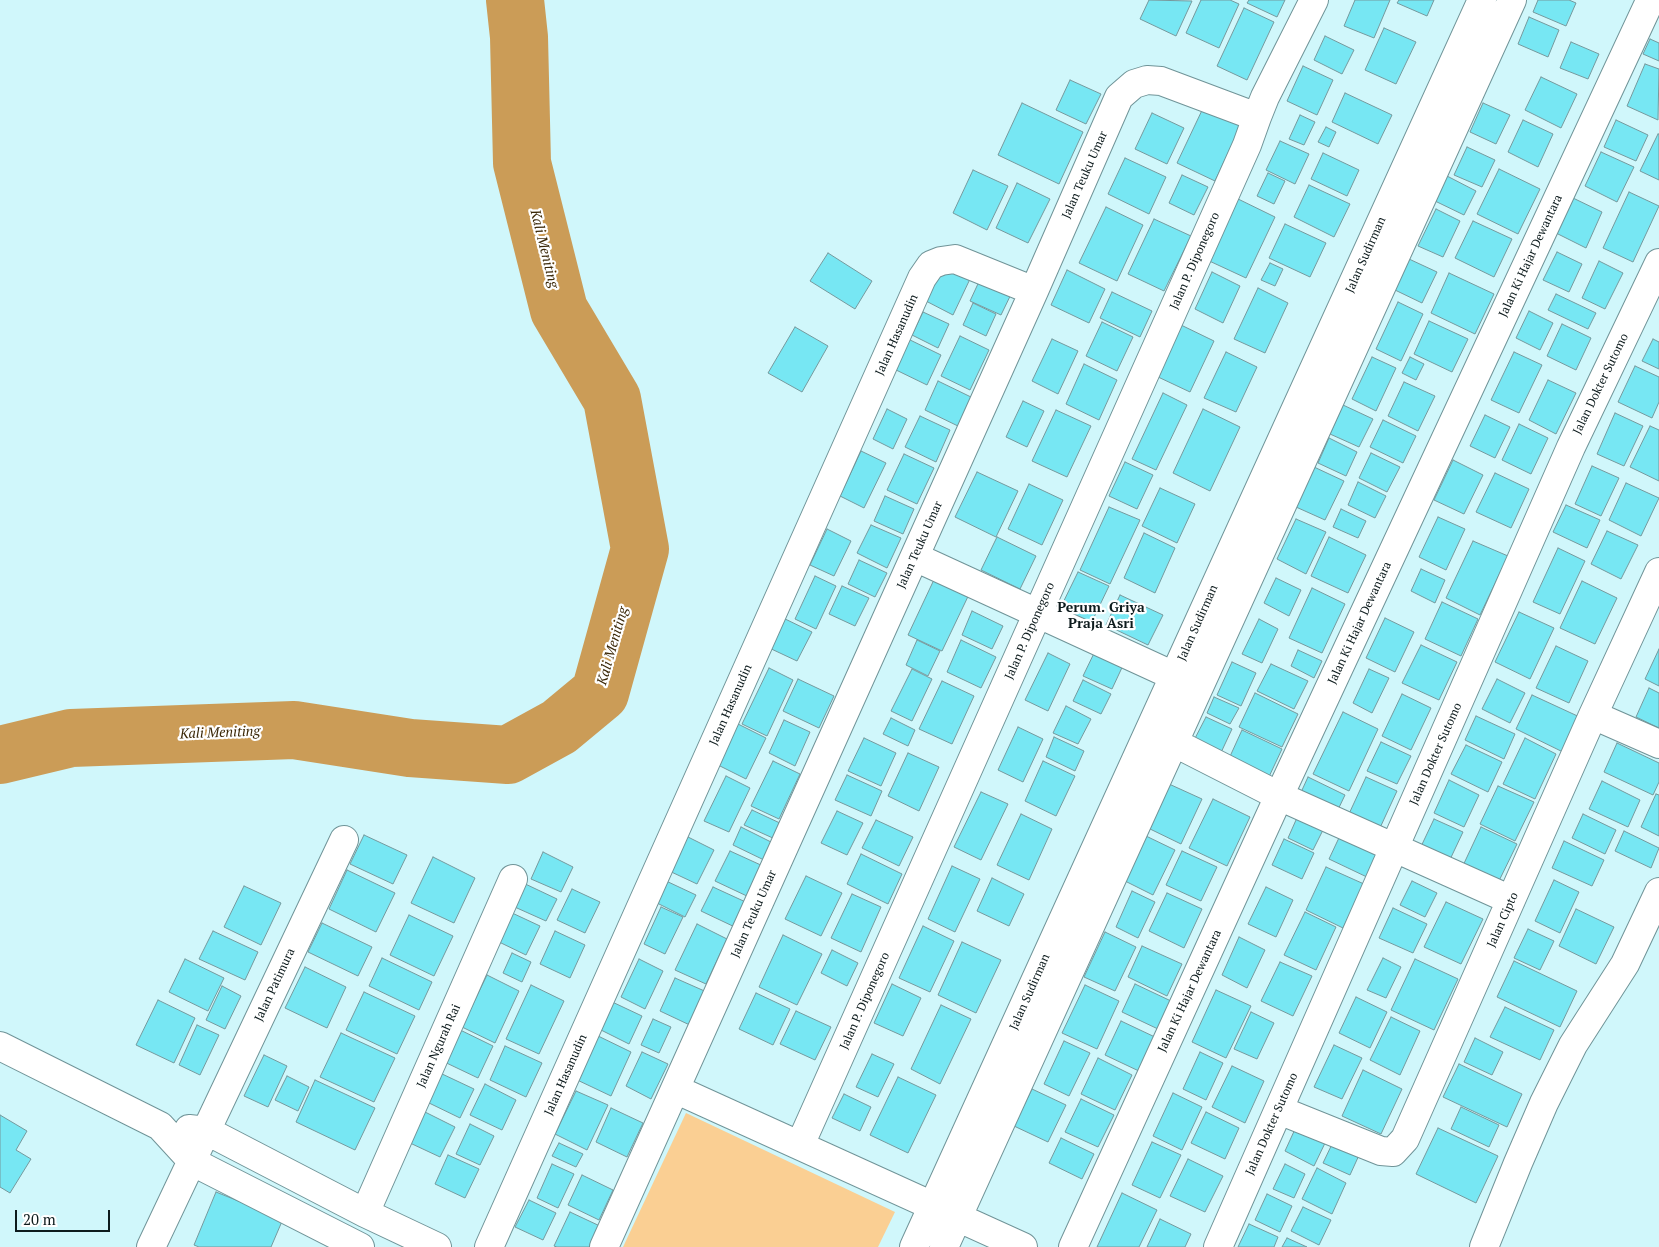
<!DOCTYPE html>
<style>
body{margin:0}
#map{position:relative;width:1659px;height:1247px;overflow:hidden;background:#d0f7fb;font-family:"PT Serif",serif}
canvas{display:block}
.scale{position:absolute;left:15px;top:1210px;width:95px;height:22px;box-sizing:border-box;border:2px solid #0d1b1d;border-top:0;padding-left:6px;font-size:15px;line-height:18px;white-space:nowrap;color:#0d1b1d;-webkit-text-stroke:4px #fff;paint-order:stroke}
</style>
<div id="map">
<canvas width="1659" height="1247"></canvas>
<div class="scale">20 m</div>
</div>
<script>
const c = document.querySelector('canvas').getContext('2d');
c.lineJoin = 'round';
function fillPath(path, color) { c.fillStyle = color; c.fill(path, 'evenodd'); }
const toPath = rows => new Path2D(rows.map(r => 'M' + r).join(''));
function trace(path, color, width, dash) { c.strokeStyle = color; c.lineWidth = width; c.lineCap = dash ? 'butt' : 'round'; c.setLineDash(dash || []); c.stroke(path); }
function drawText(font, color, halo, rows, align = 'center') {
  c.font = font + ' "PT Serif",serif'; c.lineWidth = 4.5; c.setLineDash([]); c.textBaseline = 'middle'; c.strokeStyle = halo; c.fillStyle = color; for (const [text, x, y, turn = 0] of rows) {
    c.save(); c.translate(x, y); c.rotate((+turn || 0) * Math.PI / 180); c.textAlign = isNaN(turn) ? turn : align; if (halo) c.strokeText(text, 0, 0); c.fillText(text, 0, 0); c.restore();
  }
}
fillPath(toPath([
 [686,1113,895,1212,878,1247,623,1247]
]), '#facf93');
trace(toPath([
 [0,755,71,738,294,730,410,748,508,755,559,727,600,693,640,549,612,399,559,310,522,163,519,37,515,0]
]), '#cb9c57', 58);
const building = toPath([
 [1149,0,1192,1,1176,36,1140,19,1149,0],
 [1201,0,1230,0,1239,4,1219,48,1186,33,1201,0],
 [1249,0,1285,0,1277,17,1247,3,1249,0],
 [1355,0,1390,0,1374,38,1344,26,1355,0],
 [1399,0,1434,0,1427,16,1397,3,1399,0],
 [1538,0,1569,0,1576,3,1566,26,1533,12,1538,0],
 [1244,8,1274,22,1247,80,1217,66,1244,8],
 [1529,17,1559,30,1548,57,1518,44,1529,17],
 [1384,28,1416,42,1396,84,1365,70,1384,28],
 [1325,36,1354,50,1342,74,1314,60,1325,36],
 [1650,39,1659,43,1659,61,1643,54,1650,39],
 [1571,42,1599,54,1588,79,1560,68,1571,42],
 [1645,64,1659,69,1658,120,1627,106,1645,64],
 [1303,66,1333,80,1317,115,1287,101,1303,66],
 [1541,77,1577,94,1561,128,1525,110,1541,77],
 [1070,80,1101,94,1086,124,1056,110,1070,80],
 [1345,93,1392,115,1378,144,1332,122,1345,93],
 [1022,103,1083,132,1059,184,998,155,1022,103],
 [1483,103,1510,115,1496,144,1470,132,1483,103],
 [1205,104,1243,121,1215,181,1177,163,1205,104],
 [1152,113,1184,128,1167,164,1135,149,1152,113],
 [1300,115,1315,122,1304,145,1289,139,1300,115],
 [1523,120,1553,134,1538,167,1508,152,1523,120],
 [1616,120,1648,135,1636,161,1604,147,1616,120],
 [1326,127,1336,132,1329,147,1318,142,1326,127],
 [1658,134,1659,134,1659,180,1640,171,1658,134],
 [1280,141,1309,154,1295,184,1266,170,1280,141],
 [1467,147,1495,160,1482,187,1454,175,1467,147],
 [1601,152,1634,167,1617,202,1585,186,1601,152],
 [1323,153,1359,170,1347,196,1311,179,1323,153],
 [1125,158,1166,177,1149,214,1108,194,1125,158],
 [1499,169,1540,189,1518,234,1477,214,1499,169],
 [973,170,1008,186,987,230,953,213,973,170],
 [1268,173,1285,181,1274,204,1257,196,1268,173],
 [1182,175,1208,187,1194,215,1169,203,1182,175],
 [1447,176,1476,191,1464,215,1435,201,1447,176],
 [1017,183,1050,199,1028,243,996,228,1017,183],
 [1309,185,1350,204,1334,237,1294,217,1309,185],
 [1629,192,1659,206,1633,262,1603,248,1629,192],
 [1234,197,1275,217,1246,278,1205,259,1234,197],
 [1573,198,1602,212,1586,248,1556,233,1573,198],
 [1106,207,1143,225,1117,281,1079,263,1106,207],
 [1436,209,1460,221,1443,257,1418,246,1436,209],
 [1154,219,1191,236,1164,291,1128,274,1154,219],
 [1473,221,1512,239,1494,277,1455,258,1473,221],
 [1285,224,1326,243,1310,277,1269,258,1285,224],
 [1557,252,1582,264,1569,292,1543,280,1557,252],
 [828,253,872,281,855,309,810,281,828,253],
 [1409,259,1437,272,1422,303,1395,290,1409,259],
 [1599,261,1623,273,1605,309,1582,298,1599,261],
 [1270,263,1283,269,1275,286,1261,280,1270,263],
 [940,265,970,279,953,315,924,300,940,265],
 [1067,270,1105,289,1089,323,1051,305,1067,270],
 [1212,272,1240,286,1223,323,1195,309,1212,272],
 [983,273,1014,288,1001,315,970,301,983,273],
 [1449,273,1494,294,1475,334,1431,313,1449,273],
 [1258,288,1288,303,1265,353,1234,339,1258,288],
 [1112,292,1152,311,1140,337,1100,318,1112,292],
 [1556,294,1596,313,1588,329,1548,310,1556,294],
 [1398,302,1423,314,1401,361,1376,349,1398,302],
 [973,303,996,314,986,336,963,325,973,303],
 [1529,311,1553,323,1540,350,1516,338,1529,311],
 [923,312,949,324,938,348,912,335,923,312],
 [1429,321,1468,339,1452,372,1414,354,1429,321],
 [1102,322,1133,337,1117,371,1086,356,1102,322],
 [1562,324,1591,338,1576,370,1547,356,1562,324],
 [1181,325,1214,341,1190,392,1156,376,1181,325],
 [795,327,828,346,802,392,768,373,795,327],
 [960,336,989,350,970,390,941,376,960,336],
 [906,338,941,355,927,385,892,368,906,338],
 [1052,339,1078,351,1058,394,1032,381,1052,339],
 [1653,339,1659,342,1659,369,1642,361,1653,339],
 [1226,352,1257,367,1236,412,1204,398,1226,352],
 [1514,352,1542,365,1519,413,1491,400,1514,352],
 [1372,357,1396,368,1376,411,1352,399,1372,357],
 [1410,357,1424,364,1416,380,1402,373,1410,357],
 [1084,364,1117,380,1099,420,1066,404,1084,364],
 [1635,366,1659,377,1659,402,1652,418,1618,402,1635,366],
 [1548,380,1576,393,1556,434,1529,420,1548,380],
 [938,381,973,398,960,427,925,410,938,381],
 [1404,382,1435,396,1418,431,1388,416,1404,382],
 [1163,393,1187,405,1156,470,1132,459,1163,393],
 [1023,401,1044,411,1027,447,1006,437,1023,401],
 [1343,405,1373,419,1359,447,1330,434,1343,405],
 [887,409,907,419,893,449,873,439,887,409],
 [1203,409,1240,427,1210,491,1173,473,1203,409],
 [1056,410,1091,426,1067,477,1032,461,1056,410],
 [1615,413,1643,426,1624,466,1597,454,1615,413],
 [1485,415,1510,427,1495,458,1470,446,1485,415],
 [920,416,950,430,936,462,905,447,920,416],
 [1383,420,1416,436,1403,463,1370,447,1383,420],
 [1519,424,1548,438,1531,474,1502,460,1519,424],
 [1650,426,1659,430,1659,481,1630,467,1650,426],
 [1329,438,1357,452,1346,476,1318,463,1329,438],
 [861,451,886,463,864,508,840,496,861,451],
 [1371,453,1400,467,1387,492,1359,478,1371,453],
 [904,454,934,468,917,504,887,490,904,454],
 [1453,460,1483,475,1464,514,1434,500,1453,460],
 [1125,462,1153,475,1137,509,1109,496,1125,462],
 [1592,466,1619,478,1601,516,1575,504,1592,466],
 [1314,467,1344,481,1325,520,1296,507,1314,467],
 [977,472,1018,491,996,537,955,517,977,472],
 [1495,473,1529,489,1511,528,1476,512,1495,473],
 [1358,482,1386,496,1375,518,1348,505,1358,482],
 [1626,483,1659,498,1641,536,1609,520,1626,483],
 [1029,484,1063,500,1042,545,1008,529,1029,484],
 [1160,488,1195,504,1177,543,1142,526,1160,488],
 [885,496,914,509,903,534,874,521,885,496],
 [1566,505,1600,520,1587,548,1553,532,1566,505],
 [1109,507,1140,520,1110,584,1080,570,1109,507],
 [1341,509,1366,521,1358,538,1333,527,1341,509],
 [1438,517,1465,529,1446,570,1419,557,1438,517],
 [1296,519,1326,532,1306,574,1277,559,1296,519],
 [871,525,901,538,887,568,857,553,871,525],
 [827,529,851,541,834,576,810,565,827,529],
 [1607,531,1638,545,1621,579,1591,564,1607,531],
 [1144,533,1175,548,1155,593,1124,578,1144,533],
 [997,537,1036,556,1020,589,981,570,997,537],
 [1329,537,1366,555,1348,593,1311,576,1329,537],
 [1473,541,1508,556,1480,615,1446,598,1473,541],
 [1558,548,1585,561,1560,614,1533,602,1558,548],
 [859,560,887,573,875,597,848,584,859,560],
 [939,569,973,586,942,651,908,635,939,569],
 [1421,569,1445,580,1435,603,1411,591,1421,569],
 [1078,572,1109,586,1086,634,1055,619,1078,572],
 [815,576,836,586,816,629,795,619,815,576],
 [1276,578,1301,590,1289,616,1264,603,1276,578],
 [1582,581,1617,598,1595,644,1560,628,1582,581],
 [842,586,869,598,855,626,829,614,842,586],
 [1312,588,1345,604,1322,653,1289,638,1312,588],
 [1120,595,1163,615,1148,645,1106,625,1120,595],
 [1442,602,1478,619,1461,656,1425,639,1442,602],
 [972,611,1003,626,992,649,962,635,972,611],
 [1519,612,1554,628,1530,679,1495,662,1519,612],
 [779,616,812,632,797,661,765,646,779,616],
 [1385,618,1414,632,1395,672,1366,658,1385,618],
 [1259,619,1278,629,1262,663,1242,654,1259,619],
 [917,640,940,651,928,676,906,665,917,640],
 [961,640,996,657,981,688,947,672,961,640],
 [1098,645,1126,659,1112,689,1083,676,1098,645],
 [1421,645,1457,662,1439,700,1402,683,1421,645],
 [1556,646,1588,661,1569,703,1536,688,1556,646],
 [1659,649,1659,686,1645,679,1659,649],
 [1298,650,1322,661,1314,678,1291,666,1298,650],
 [1048,653,1070,664,1048,711,1025,700,1048,653],
 [1232,662,1256,673,1241,706,1217,695,1232,662],
 [1271,664,1308,681,1294,709,1257,691,1271,664],
 [769,668,793,680,767,736,742,724,769,668],
 [912,669,932,679,912,721,891,711,912,669],
 [1369,669,1389,678,1372,713,1353,703,1369,669],
 [798,679,834,696,819,728,783,711,798,679],
 [1497,679,1525,693,1510,723,1482,709,1497,679],
 [1083,680,1111,694,1101,714,1073,701,1083,680],
 [942,681,974,696,952,744,919,729,942,681],
 [1649,688,1659,693,1659,728,1636,717,1649,688],
 [1255,693,1298,714,1282,747,1239,727,1255,693],
 [1402,694,1431,708,1411,750,1382,736,1402,694],
 [1532,695,1584,719,1567,754,1516,729,1532,695],
 [1214,697,1239,708,1230,724,1207,713,1214,697],
 [1066,706,1091,719,1078,744,1053,733,1066,706],
 [1343,712,1378,729,1349,791,1313,774,1343,712],
 [1476,716,1515,734,1504,759,1465,740,1476,716],
 [1206,717,1232,729,1218,759,1191,746,1206,717],
 [891,718,915,730,908,746,883,734,891,718],
 [730,720,766,738,746,779,710,761,730,720],
 [784,720,810,732,795,766,769,753,784,720],
 [1018,727,1043,739,1023,782,998,770,1018,727],
 [1242,730,1282,749,1267,781,1227,763,1242,730],
 [1054,737,1084,751,1075,771,1046,757,1054,737],
 [864,738,896,753,881,786,848,771,864,738],
 [1525,738,1556,754,1535,799,1503,784,1525,738],
 [1381,742,1411,756,1397,784,1367,771,1381,742],
 [1617,743,1659,763,1659,782,1653,795,1604,772,1617,743],
 [1466,745,1502,762,1488,792,1451,774,1466,745],
 [908,753,939,767,919,811,888,796,908,753],
 [773,761,800,774,779,819,751,806,773,761],
 [1043,761,1075,776,1056,816,1025,801,1043,761],
 [847,775,882,791,871,816,835,800,847,775],
 [726,776,750,788,729,832,704,821,726,776],
 [1308,777,1345,795,1334,818,1297,801,1308,777],
 [1366,777,1397,791,1379,830,1348,816,1366,777],
 [1449,780,1479,795,1464,827,1434,813,1449,780],
 [1602,781,1640,800,1628,827,1589,809,1602,781],
 [1169,784,1202,799,1181,844,1148,828,1169,784],
 [1498,786,1534,802,1515,841,1480,824,1498,786],
 [981,792,1008,804,981,860,954,847,981,792],
 [1656,794,1659,795,1659,836,1641,827,1656,794],
 [1213,799,1250,817,1227,866,1189,848,1213,799],
 [752,810,782,824,775,839,744,825,752,810],
 [837,811,863,823,847,855,821,843,837,811],
 [1300,811,1326,824,1313,850,1288,838,1300,811],
 [1021,814,1052,829,1029,880,997,865,1021,814],
 [1583,814,1616,830,1605,854,1572,838,1583,814],
 [1434,819,1463,832,1446,868,1417,855,1434,819],
 [876,820,913,837,899,866,862,848,876,820],
 [1345,825,1385,844,1369,878,1329,859,1345,825],
 [741,827,773,843,764,860,733,845,741,827],
 [1481,827,1517,844,1495,889,1460,872,1481,827],
 [1624,831,1659,848,1651,868,1615,851,1624,831],
 [682,834,714,850,697,884,665,869,682,834],
 [364,835,407,855,393,884,350,864,364,835],
 [1146,836,1175,850,1153,895,1125,881,1146,836],
 [1284,839,1314,853,1302,879,1272,865,1284,839],
 [1564,841,1604,860,1592,886,1552,868,1564,841],
 [730,851,763,866,749,897,715,881,730,851],
 [1182,851,1217,867,1201,901,1166,885,1182,851],
 [543,852,573,867,561,892,531,879,543,852],
 [861,854,902,874,888,904,847,884,861,854],
 [433,857,475,878,454,923,411,903,433,857],
 [952,866,980,879,955,932,928,919,952,866],
 [1326,867,1364,884,1343,928,1306,910,1326,867],
 [347,870,395,893,376,932,329,909,347,870],
 [806,876,842,893,821,936,785,919,806,876],
 [992,878,1024,894,1009,926,977,911,992,878],
 [664,880,696,895,685,917,655,902,664,880],
 [1554,880,1579,892,1560,933,1535,921,1554,880],
 [519,881,557,899,546,921,508,904,519,881],
 [1412,881,1437,893,1425,917,1400,905,1412,881],
 [244,886,281,903,261,945,224,927,244,886],
 [713,887,750,904,739,929,701,911,713,887],
 [1266,887,1293,900,1276,937,1248,924,1266,887],
 [572,889,600,902,585,933,557,920,572,889],
 [1132,891,1155,902,1138,938,1116,927,1132,891],
 [1167,893,1202,909,1184,948,1149,931,1167,893],
 [852,894,881,907,861,952,831,938,852,894],
 [1446,902,1483,919,1461,964,1424,947,1446,902],
 [661,907,683,917,665,954,644,944,661,907],
 [1393,908,1427,924,1413,953,1379,938,1393,908],
 [1576,909,1614,927,1596,964,1559,946,1576,909],
 [510,912,540,926,526,955,497,941,510,912],
 [1305,912,1336,927,1316,970,1284,955,1305,912],
 [409,915,453,936,434,976,390,955,409,915],
 [322,923,372,947,358,976,308,952,322,923],
 [697,924,727,939,706,984,675,970,697,924],
 [923,926,954,941,930,992,899,978,923,926],
 [1528,929,1554,941,1540,970,1514,958,1528,929],
 [213,931,258,952,245,980,199,959,213,931],
 [555,931,585,945,570,978,540,964,555,931],
 [1105,932,1136,947,1115,991,1084,977,1105,932],
 [783,935,822,954,797,1005,759,987,783,935],
 [1239,937,1265,950,1247,988,1222,975,1239,937],
 [962,942,1001,960,976,1013,938,995,962,942],
 [1142,946,1182,964,1167,996,1128,977,1142,946],
 [832,950,858,963,847,986,821,973,832,950],
 [512,953,531,962,522,982,503,973,512,953],
 [382,958,432,982,419,1010,369,986,382,958],
 [1383,958,1401,967,1386,998,1367,990,1383,958],
 [185,959,224,978,208,1011,169,992,185,959],
 [639,959,663,971,645,1009,621,997,639,959],
 [1415,959,1458,979,1434,1030,1391,1010,1415,959],
 [1514,961,1577,991,1560,1027,1497,997,1514,961],
 [1280,962,1312,976,1293,1016,1261,1001,1280,962],
 [305,967,346,987,327,1028,285,1008,305,967],
 [487,975,519,991,495,1043,462,1027,487,975],
 [675,978,709,993,694,1027,660,1011,675,978],
 [892,984,921,998,903,1036,874,1023,892,984],
 [1135,984,1171,1001,1158,1029,1122,1012,1135,984],
 [531,985,564,1001,539,1054,506,1039,531,985],
 [1085,985,1119,1001,1097,1049,1062,1033,1085,985],
 [222,986,241,996,225,1029,206,1020,222,986],
 [1216,990,1251,1006,1226,1058,1192,1042,1216,990],
 [364,992,415,1016,397,1054,346,1030,364,992],
 [756,993,790,1009,773,1045,739,1029,756,993],
 [1356,997,1387,1012,1370,1048,1339,1033,1356,997],
 [158,1000,195,1018,174,1063,136,1045,158,1000],
 [608,1000,642,1016,629,1044,595,1027,608,1000],
 [941,1005,971,1019,940,1084,911,1069,941,1005],
 [1505,1007,1554,1030,1540,1060,1490,1037,1505,1007],
 [796,1011,831,1027,815,1060,780,1044,796,1011],
 [1251,1012,1274,1023,1257,1059,1234,1049,1251,1012],
 [1391,1017,1420,1031,1400,1075,1370,1060,1391,1017],
 [653,1019,671,1027,659,1053,641,1045,653,1019],
 [1121,1021,1157,1038,1141,1072,1105,1055,1121,1021],
 [197,1025,219,1035,200,1075,179,1065,197,1025],
 [452,1026,493,1046,478,1078,436,1058,452,1026],
 [341,1033,395,1058,374,1102,320,1077,341,1033],
 [594,1034,631,1052,611,1096,573,1078,594,1034],
 [1475,1038,1503,1052,1492,1075,1464,1062,1475,1038],
 [1064,1041,1090,1053,1069,1096,1044,1084,1064,1041],
 [1334,1045,1362,1058,1342,1099,1314,1087,1334,1045],
 [505,1046,542,1063,526,1097,490,1080,505,1046],
 [642,1052,668,1064,651,1099,626,1086,642,1052],
 [1200,1052,1223,1063,1206,1100,1183,1089,1200,1052],
 [872,1054,894,1064,878,1097,856,1087,872,1054],
 [264,1055,287,1066,268,1107,244,1096,264,1055],
 [1098,1058,1132,1075,1115,1110,1081,1094,1098,1058],
 [1459,1064,1522,1094,1507,1127,1443,1097,1459,1064],
 [1232,1066,1264,1081,1245,1123,1212,1107,1232,1066],
 [1363,1070,1402,1089,1381,1134,1342,1116,1363,1070],
 [440,1073,474,1089,460,1118,427,1102,440,1073],
 [287,1076,309,1087,298,1111,275,1100,287,1076],
 [898,1077,936,1095,908,1153,870,1135,898,1077],
 [315,1080,375,1108,355,1150,296,1122,315,1080],
 [485,1084,516,1100,502,1130,470,1115,485,1084],
 [1032,1089,1066,1105,1048,1142,1014,1126,1032,1089],
 [576,1091,608,1105,587,1150,555,1134,576,1091],
 [1173,1093,1202,1107,1182,1150,1153,1136,1173,1093],
 [844,1094,871,1107,860,1131,832,1118,844,1094],
 [1081,1099,1114,1115,1098,1147,1065,1132,1081,1099],
 [1461,1107,1499,1125,1489,1147,1451,1129,1461,1107],
 [611,1108,643,1123,627,1157,596,1142,611,1108],
 [425,1112,455,1127,440,1157,410,1143,425,1112],
 [1206,1112,1239,1128,1225,1159,1191,1143,1206,1112],
 [0,1115,27,1131,16,1150,31,1159,10,1193,0,1187,0,1115],
 [470,1124,494,1136,480,1165,456,1154,470,1124],
 [1296,1127,1326,1141,1314,1166,1285,1151,1296,1127],
 [1438,1128,1498,1156,1476,1203,1416,1174,1438,1128],
 [1061,1138,1094,1154,1082,1179,1049,1163,1061,1138],
 [1334,1140,1360,1153,1350,1175,1323,1163,1334,1140],
 [1152,1142,1181,1155,1160,1198,1132,1185,1152,1142],
 [559,1143,583,1154,576,1167,552,1156,559,1143],
 [448,1155,479,1169,465,1198,435,1184,448,1155],
 [1188,1159,1223,1176,1205,1212,1170,1196,1188,1159],
 [552,1164,574,1174,558,1208,537,1198,552,1164],
 [1285,1164,1305,1174,1294,1198,1273,1189,1285,1164],
 [1317,1168,1346,1183,1332,1214,1302,1199,1317,1168],
 [582,1175,613,1190,599,1220,568,1205,582,1175],
 [216,1192,283,1219,271,1247,199,1247,194,1245,216,1192],
 [1122,1193,1157,1210,1139,1247,1097,1247,1122,1193],
 [1267,1194,1292,1206,1280,1232,1255,1220,1267,1194],
 [529,1200,556,1213,543,1240,515,1227,529,1200],
 [1303,1207,1331,1220,1319,1245,1291,1231,1303,1207],
 [570,1212,602,1227,592,1247,557,1247,554,1246,570,1212],
 [1160,1219,1191,1234,1185,1247,1147,1247,1160,1219],
 [1249,1224,1278,1237,1274,1247,1238,1247,1249,1224],
 [1287,1238,1307,1247,1282,1247,1287,1238]
]);
fillPath(building, '#77e7f3');
trace(building, '#75999d', 1);
const street = toPath([
 [915,557,1174,676],
 [1593,715,1659,744],
 [1173,742,1279,796,1511,900],
 [0,1046,160,1126,193,1162,360,1247],
 [675,1089,1023,1247],
 [1279,1110,1381,1151,1393,1152,1405,1139,1593,715,1659,572],
 [189,1129,207,1131,365,1213,437,1247],
 [800,1145,1247,145,1257,117],
 [365,1213,513,879],
 [151,1247,344,840],
 [489,1247,922,278,931,265,941,261,955,259,1034,291],
 [604,1247,1034,291,1119,97,1134,84,1147,80,1161,81,1257,117,1265,97,1314,0],
 [914,1247,1482,0],
 [944,1247,1512,0],
 [1073,1247,1279,796,1650,1],
 [1218,1247,1571,447,1659,263],
 [1484,1247,1518,1163,1544,1103,1573,1045,1625,964,1659,892]
]);
trace(street, '#709498', 30);
trace(street, '#fff', 28);
drawText('12px', '#0d1b1d', '#fff', [
 ["Jalan Teuku Umar",1085,175,-66],
 ["Jalan Sudirman",1366,255,-66],
 ["Jalan Ki Hajar Dewantara",1531,256,-65],
 ["Jalan P. Diponegoro",1195,261,-66],
 ["Jalan Hasanudin",897,335,-66],
 ["Jalan Dokter Sutomo",1601,384,-64],
 ["Jalan Teuku Umar",920,545,-66],
 ["Jalan Sudirman",1198,623,-66],
 ["Jalan Ki Hajar Dewantara",1360,623,-65],
 ["Jalan P. Diponegoro",1030,631,-66],
 ["Jalan Hasanudin",731,705,-66],
 ["Jalan Dokter Sutomo",1436,754,-66],
 ["Jalan Teuku Umar",754,914,-66],
 ["Jalan Cipto",1503,920,-66],
 ["Jalan Patimura",275,985,-65],
 ["Jalan Ki Hajar Dewantara",1190,991,-65],
 ["Jalan Sudirman",1030,992,-66],
 ["Jalan P. Diponegoro",865,1001,-66],
 ["Jalan Ngurah Rai",439,1046,-66],
 ["Jalan Hasanudin",566,1075,-66],
 ["Jalan Dokter Sutomo",1272,1124,-66]
]);
drawText('italic 14px', '#3b2808', '#fff', [
 ["Kali Meniting",544,249,76],
 ["Kali Meniting",613,646,-74],
 ["Kali Meniting",220,733,-2]
]);
drawText('bold 14px', '#0d1b1d', '#fff', [
 ["Perum. Griya",1101,608],
 ["Praja Asri",1101,624]
]);
</script>
